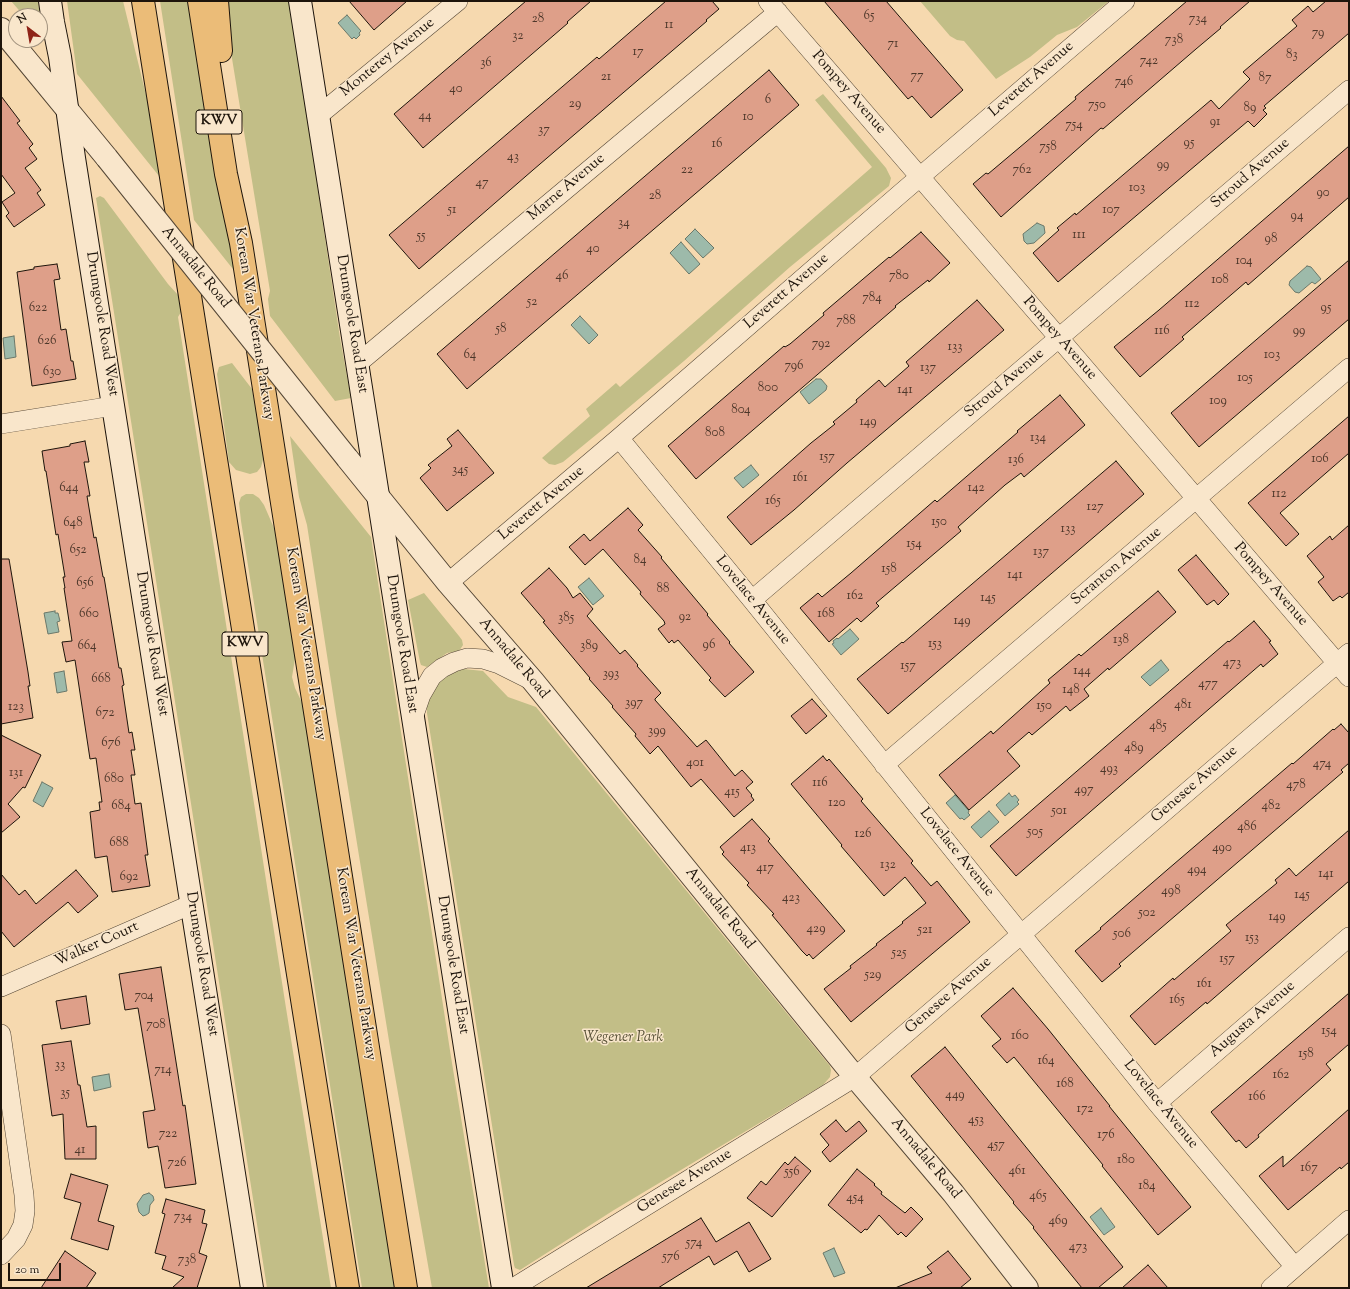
<!DOCTYPE html>
<style>
body{margin:0}
#map{position:relative;width:1350px;height:1289px;overflow:hidden;background:#f6d9af;font-family:"Sorts Mill Goudy",serif}
canvas{display:block}
.frame{position:absolute;inset:0;border:2px solid #1d140b;pointer-events:none}
.north{position:absolute;left:8px;top:8px;width:40px;height:40px;box-sizing:border-box;background:#f9e6cb;border:1px solid #a1927e;border-radius:50%;rotate:329deg;font-size:11px;font-weight:700;line-height:16px;text-align:center;color:#1d140b}
.north::after{content:'';display:block;margin:auto;width:14px;height:18px;background:#8f2418;clip-path:polygon(50% 0,100% 100%,50% 72%,0 100%)}
.scale{position:absolute;left:8px;top:1263px;width:53px;height:18px;box-sizing:border-box;border:2px solid #1d140b;border-top:0;padding-left:5px;font-size:12px;line-height:14px;white-space:nowrap;color:#1d140b;-webkit-text-stroke:3px #f9e6cb;paint-order:stroke}
</style>
<div id="map">
<canvas width="1350" height="1289"></canvas>
<div class="frame"></div>
<div class="north">N</div>
<div class="scale">20 m</div>
</div>
<script>
const c = document.querySelector('canvas').getContext('2d');
c.lineJoin = 'round';
function fillPath(path, color) { c.fillStyle = color; c.fill(path, 'evenodd'); }
const toPath = rows => new Path2D(rows.map(r => 'M' + r).join(''));
function trace(path, color, width, dash) { c.strokeStyle = color; c.lineWidth = width; c.lineCap = dash ? 'butt' : 'round'; c.setLineDash(dash || []); c.stroke(path); }
function drawText(font, color, halo, rows, align = 'center') {
  c.font = font + ' "Sorts Mill Goudy",serif'; c.lineWidth = 3; c.setLineDash([]); c.textBaseline = 'middle'; c.strokeStyle = halo; c.fillStyle = color; for (const [text, x, y, turn = 0] of rows) {
    c.save(); c.translate(x, y); c.rotate((+turn || 0) * Math.PI / 180); c.textAlign = isNaN(turn) ? turn : align; if (halo) c.strokeText(text, 0, 0); c.fillText(text, 0, 0); c.restore();
  }
}
fillPath(toPath([
 [11,1,38,1,40,16,24,16],
 [67,1,123,1,149,107,159,176,77,74],
 [160,1,194,1,240,278,194,220],
 [225,1,289,1,307,117,340,338,351,398,335,401,270,316,268,299,270,291,228,34],
 [920,1,1109,1,1077,27,1057,35,1030,57,996,79,964,41,957,40,950,36],
 [823,94,886,168,891,178,889,186,790,267,684,361,602,430,563,462,555,465,549,464,542,458,590,416,586,409,616,383,620,387,872,167,815,100],
 [100,196,104,198,168,284,179,296,181,312,178,317,286,1008,331,1288,267,1288,96,198],
 [232,363,252,389,264,456,261,467,257,472,250,474,236,470,229,462,217,374,219,367],
 [290,436,371,537,451,1057,489,1288,432,1288,391,1053,336,714,307,525,299,497],
 [246,494,253,494,259,498,264,505,274,528,278,548,296,653,292,677,295,688,305,709,397,1288,362,1288,241,521,239,503,241,497],
 [424,593,459,636,462,640,463,645,459,651,447,653,427,667,421,665,420,662,408,600],
 [464,669,483,671,508,697,536,707,830,1066,831,1070,830,1077,823,1085,614,1210,520,1270,515,1268,514,1265,427,713,427,704,434,687,445,677,456,671]
]), '#c2be87');
const water = toPath([
 [347,15,361,31,359,33,360,35,356,39,354,37,352,39,338,23,347,15],
 [1037,223,1044,226,1045,233,1034,243,1027,244,1024,241,1023,234,1037,223],
 [695,229,714,248,703,258,685,239,695,229],
 [681,242,700,264,689,274,670,253,681,242],
 [1307,266,1311,267,1321,279,1315,284,1312,282,1299,293,1295,292,1289,285,1290,281,1307,266],
 [580,316,598,335,589,344,571,325,580,316],
 [14,336,16,357,5,359,3,338,14,336],
 [816,379,821,379,827,386,826,390,809,404,800,392,816,379],
 [751,465,759,475,743,488,734,478,751,465],
 [589,578,604,596,593,605,578,587,589,578],
 [55,611,55,613,58,613,60,621,57,622,59,632,48,634,44,613,55,611],
 [850,629,859,639,841,655,832,644,834,643,833,641,837,638,838,639,850,629],
 [1161,660,1169,670,1150,686,1141,677,1161,660],
 [64,671,67,691,57,693,54,673,64,671],
 [42,782,53,788,43,807,33,801,42,782],
 [1009,793,1012,797,1015,795,1019,800,1017,802,1019,804,1005,816,996,805,1009,793],
 [955,795,969,811,968,813,970,815,964,820,962,818,960,819,946,803,955,795],
 [989,811,999,822,981,838,971,827,989,811],
 [109,1074,111,1087,94,1091,92,1077,109,1074],
 [149,1193,153,1196,154,1200,150,1205,149,1213,146,1215,143,1216,139,1212,137,1204,143,1195,149,1193],
 [1101,1208,1115,1227,1104,1235,1090,1217,1101,1208],
 [834,1248,845,1273,834,1277,823,1253,834,1248]
]);
fillPath(water, '#9dbaaa');
trace(water, '#6a786a', 1);
const building = toPath([
 [349,1,407,1,374,30,349,1],
 [526,1,591,1,567,22,568,23,423,148,394,114,526,1],
 [666,1,712,1,719,9,706,20,707,21,533,170,419,269,389,235,597,57,599,59,666,1],
 [824,1,886,1,963,90,931,118,912,96,908,99,824,1],
 [1187,1,1250,1,1220,27,1221,28,1196,49,1103,129,1101,128,1001,217,973,184,986,173,988,174,1026,142,1076,99,1075,97,1187,1],
 [1326,1,1349,1,1349,33,1264,106,1266,108,1263,110,1267,114,1254,127,1248,121,1058,282,1033,253,1059,230,1057,228,1075,213,1076,215,1211,100,1219,109,1250,79,1243,72,1297,26,1292,20,1308,6,1313,12,1326,1],
 [769,70,799,105,467,389,437,354,769,70],
 [1,96,20,121,17,123,33,144,29,148,37,159,25,168,41,190,37,193,45,205,14,227,6,216,9,213,2,202,15,193,1,174,1,96],
 [1349,146,1349,197,1248,285,1246,282,1182,337,1184,339,1140,377,1114,347,1159,310,1349,146],
 [921,232,950,263,929,282,928,280,895,306,896,307,696,479,668,446,784,346,785,347,790,344,824,315,823,313,889,257,890,258,921,232],
 [1349,260,1349,319,1199,447,1171,413,1349,260],
 [57,264,60,279,54,280,61,330,66,329,71,361,73,361,76,379,32,386,17,272,34,269,34,267,57,264],
 [977,300,1004,330,847,463,794,510,751,545,727,517,811,443,835,424,833,422,857,402,856,400,879,380,885,387,909,366,906,362,977,300],
 [1060,395,1085,425,1024,477,1021,473,1005,485,958,527,961,531,876,603,879,606,861,622,857,618,829,642,800,608,818,593,822,597,851,573,935,500,937,502,1018,432,1017,431,1060,395],
 [1349,416,1349,453,1280,513,1299,534,1286,546,1248,503,1349,416],
 [458,430,494,473,447,511,420,478,431,468,428,465,452,446,447,439,458,430],
 [85,441,89,462,84,462,90,496,87,496,94,538,96,537,103,577,104,577,119,668,121,668,124,685,122,686,129,733,132,732,135,750,131,750,135,775,131,775,135,804,141,803,148,855,145,855,150,886,112,892,107,856,95,858,90,812,100,810,99,802,102,802,96,758,90,759,75,660,66,662,62,642,72,641,64,588,65,588,63,577,65,577,58,534,56,535,46,471,45,471,42,451,70,446,70,444,85,441],
 [1116,461,1144,494,888,714,857,679,902,642,903,643,1116,461],
 [628,508,643,525,638,530,662,557,661,558,708,614,707,615,730,642,729,643,754,672,725,697,709,680,711,678,678,640,674,643,672,640,669,643,658,629,665,624,664,621,640,594,641,592,603,549,585,565,569,547,584,534,590,541,628,508],
 [1349,525,1349,592,1342,598,1340,596,1333,601,1318,582,1324,577,1307,556,1330,536,1332,540,1349,525],
 [1196,555,1229,594,1218,605,1214,600,1207,605,1178,570,1196,555],
 [1,559,9,559,28,672,30,686,28,686,33,718,1,724,1,559],
 [549,568,567,588,573,598,580,593,593,609,587,616,620,654,625,650,638,665,637,666,661,693,655,699,655,700,697,747,706,740,735,776,742,770,753,782,746,788,752,795,751,796,754,800,734,817,701,779,691,787,658,746,650,754,635,736,636,734,612,707,613,706,589,679,590,678,543,622,545,621,521,593,549,568],
 [1158,591,1176,612,1109,670,1108,668,1084,689,1089,696,1070,711,1066,706,1032,735,1029,732,1007,751,1020,766,969,810,939,775,991,731,993,734,1050,683,1048,680,1079,654,1081,656,1158,591],
 [1254,621,1271,641,1269,642,1278,654,1263,667,1261,664,1016,876,990,846,1228,641,1229,642,1254,621],
 [812,699,827,716,806,734,791,716,812,699],
 [1341,724,1349,733,1349,763,1341,770,1343,772,1119,964,1121,966,1102,982,1075,951,1101,929,1100,928,1167,870,1292,763,1293,764,1333,729,1334,730,1341,724],
 [1,735,41,755,25,788,23,787,8,804,20,817,1,833,1,735],
 [823,756,827,761,829,759,863,799,861,801,913,861,911,863,931,886,937,881,970,922,851,1022,824,989,851,968,850,966,877,945,876,944,903,923,902,922,926,903,905,877,884,896,841,846,842,845,791,784,823,756],
 [752,819,770,839,768,841,845,931,813,959,809,954,807,956,802,951,772,915,774,914,747,885,749,883,722,854,724,852,720,847,752,819],
 [1349,830,1349,881,1207,1004,1206,1002,1155,1045,1130,1016,1173,978,1174,980,1231,931,1226,925,1277,883,1275,880,1289,868,1296,876,1349,830],
 [76,870,98,896,78,913,68,902,14,947,1,931,1,874,19,895,25,890,36,904,76,870],
 [161,967,183,1106,185,1105,196,1184,165,1188,158,1146,148,1148,143,1112,155,1110,138,1008,125,1010,119,974,161,967],
 [1013,988,1048,1029,1110,1106,1109,1106,1191,1207,1158,1235,1102,1166,1103,1165,1014,1057,1007,1063,992,1046,1001,1039,981,1016,1013,988],
 [1349,993,1349,1044,1326,1064,1331,1070,1258,1135,1259,1137,1246,1148,1239,1140,1236,1142,1211,1112,1349,993],
 [86,996,90,1024,61,1029,56,1001,86,996],
 [71,1041,78,1085,80,1085,87,1127,96,1126,96,1159,65,1159,63,1114,52,1116,42,1045,71,1041],
 [945,1047,1123,1267,1098,1288,1082,1288,1033,1228,1034,1227,1013,1203,1014,1202,911,1076,945,1047],
 [1349,1109,1349,1162,1341,1169,1340,1167,1288,1210,1259,1176,1283,1156,1283,1167,1349,1109],
 [836,1120,846,1132,859,1121,867,1131,830,1162,822,1152,829,1145,820,1134,836,1120],
 [795,1157,811,1171,772,1217,747,1198,761,1181,766,1185,785,1162,788,1165,795,1157],
 [857,1169,875,1184,874,1185,882,1192,881,1194,905,1213,911,1207,923,1219,906,1237,901,1232,898,1235,879,1215,867,1230,865,1229,861,1233,828,1205,857,1169],
 [71,1174,108,1185,98,1221,114,1226,108,1250,71,1239,81,1203,64,1198,71,1174],
 [166,1199,205,1210,202,1223,207,1224,199,1253,207,1256,197,1288,172,1288,184,1277,162,1269,166,1256,155,1253,165,1214,162,1213,166,1199],
 [701,1218,716,1242,749,1222,771,1259,749,1272,737,1251,714,1265,709,1256,658,1288,586,1288,701,1218],
 [65,1251,96,1273,86,1288,41,1288,65,1251],
 [948,1251,971,1279,960,1288,895,1288,932,1273,927,1267,948,1251],
 [1148,1265,1168,1288,1122,1288,1148,1265]
]);
fillPath(building, '#de9f89');
trace(building, '#1d140b', 1);
const minor = toPath([
 [768,1,1059,338,1349,677],
 [319,115,458,1],
 [357,364,778,12],
 [1,424,113,406],
 [619,438,752,600,1157,1103,1295,1267],
 [448,583,619,438,900,194,1125,1],
 [752,600,1349,90],
 [413,718,421,695,432,676,442,668,454,662,467,658,483,659,499,664,529,679],
 [884,765,1349,368],
 [1,987,192,904],
 [1,1034,24,1195,25,1211,23,1225,16,1239,1,1255],
 [1157,1103,1349,937],
 [513,1288,855,1077,1349,653],
 [1271,1288,1349,1220]
]);
const tertiary = toPath([
 [1,29,107,158],
 [347,458,448,583,533,681,855,1077,953,1193,1027,1288]
]);
const secondary = toPath([
 [50,1,53,22,60,57,74,158,252,1288],
 [300,1,503,1288]
]);
const motorway = toPath([
 [143,1,348,1288],
 [199,1,226,174,241,243,406,1288],
 [217,1,221,51]
]);
trace(minor, '#534534', 20);
trace(tertiary, '#534534', 24);
trace(secondary, '#1d140b', 24);
trace(motorway, '#1d140b', 24);
trace(minor, '#f9e6cb', 19);
trace(tertiary, '#f9e6cb', 22);
trace(secondary, '#f9e6cb', 22);
trace(motorway, '#ebbc78', 22);
const tertiaryBridge = toPath([
 [107,158,347,458]
]);
trace(tertiaryBridge, '#534534', 24, []);
trace(tertiaryBridge, '#f9e6cb', 22);
drawText('13px', '#4d372a', null, [
 ["65",869,17],
 ["28",538,20],
 ["734",1198,20],
 ["11",669,26],
 ["79",1318,34],
 ["32",518,37],
 ["738",1174,41],
 ["71",893,45],
 ["17",638,53],
 ["83",1292,56],
 ["742",1149,62],
 ["36",486,64],
 ["77",917,77],
 ["21",606,78],
 ["87",1265,79],
 ["746",1124,83],
 ["40",456,90],
 ["6",768,101],
 ["29",575,105],
 ["750",1097,106],
 ["89",1250,109],
 ["44",425,117],
 ["10",748,118],
 ["91",1215,123],
 ["754",1074,126],
 ["37",544,131],
 ["95",1189,144],
 ["16",717,145],
 ["758",1048,148],
 ["43",513,158],
 ["99",1163,166],
 ["22",687,171],
 ["762",1022,171],
 ["47",482,184],
 ["103",1137,189],
 ["90",1323,194],
 ["28",655,197],
 ["51",452,211],
 ["107",1111,211],
 ["94",1297,217],
 ["34",624,224],
 ["111",1079,236],
 ["55",421,237],
 ["98",1271,240],
 ["40",593,250],
 ["104",1244,262],
 ["46",562,277],
 ["780",899,277],
 ["108",1220,281],
 ["784",872,299],
 ["52",532,303],
 ["112",1192,305],
 ["622",38,309],
 ["95",1326,309],
 ["788",846,322],
 ["58",501,330],
 ["116",1162,332],
 ["99",1299,332],
 ["626",47,342],
 ["792",821,345],
 ["133",955,348],
 ["64",470,356],
 ["103",1272,356],
 ["796",794,367],
 ["137",928,369],
 ["630",52,373],
 ["105",1245,379],
 ["800",768,389],
 ["141",905,391],
 ["109",1218,402],
 ["804",741,411],
 ["149",868,423],
 ["808",715,434],
 ["134",1038,439],
 ["157",827,458],
 ["106",1320,460],
 ["136",1016,461],
 ["345",460,471],
 ["161",800,479],
 ["644",69,489],
 ["142",976,489],
 ["112",1279,495],
 ["165",773,502],
 ["127",1095,508],
 ["150",939,523],
 ["648",73,524],
 ["133",1068,530],
 ["154",914,545],
 ["652",78,551],
 ["137",1041,553],
 ["84",640,561],
 ["158",889,570],
 ["141",1015,576],
 ["656",85,584],
 ["88",663,590],
 ["162",855,597],
 ["145",988,599],
 ["660",89,615],
 ["168",826,615],
 ["92",685,618],
 ["385",566,619],
 ["149",962,622],
 ["138",1121,641],
 ["153",935,645],
 ["96",709,646],
 ["664",87,647],
 ["389",589,647],
 ["473",1232,664],
 ["157",908,667],
 ["144",1082,672],
 ["393",611,675],
 ["668",101,680],
 ["477",1208,685],
 ["148",1071,691],
 ["397",634,704],
 ["481",1183,706],
 ["150",1044,707],
 ["123",16,708],
 ["672",105,714],
 ["485",1158,727],
 ["399",657,732],
 ["676",111,744],
 ["489",1134,749],
 ["401",695,764],
 ["474",1322,765],
 ["493",1109,770],
 ["131",16,774],
 ["680",114,780],
 ["116",820,784],
 ["478",1296,786],
 ["497",1084,791],
 ["415",732,793],
 ["120",837,804],
 ["684",121,807],
 ["482",1271,807],
 ["501",1059,812],
 ["486",1247,828],
 ["505",1035,833],
 ["126",863,835],
 ["688",119,844],
 ["413",748,849],
 ["490",1222,849],
 ["132",888,866],
 ["417",765,869],
 ["494",1197,871],
 ["141",1326,875],
 ["692",129,878],
 ["498",1171,892],
 ["145",1302,896],
 ["423",791,899],
 ["502",1147,914],
 ["149",1277,918],
 ["429",816,930],
 ["521",925,931],
 ["506",1122,935],
 ["153",1252,939],
 ["525",899,954],
 ["157",1227,960],
 ["529",873,976],
 ["161",1204,985],
 ["704",144,997],
 ["165",1177,1001],
 ["708",156,1026],
 ["154",1329,1032],
 ["160",1020,1037],
 ["158",1306,1055],
 ["164",1046,1062],
 ["33",60,1066],
 ["714",163,1071],
 ["162",1281,1076],
 ["168",1065,1085],
 ["35",65,1094],
 ["449",955,1096],
 ["166",1257,1098],
 ["172",1085,1110],
 ["453",976,1121],
 ["722",168,1135],
 ["176",1106,1136],
 ["457",996,1146],
 ["41",80,1151],
 ["180",1126,1161],
 ["726",177,1164],
 ["167",1309,1169],
 ["461",1017,1172],
 ["556",792,1173],
 ["184",1147,1187],
 ["465",1038,1197],
 ["454",855,1199],
 ["734",183,1218],
 ["469",1058,1222],
 ["574",694,1244],
 ["473",1078,1248],
 ["576",671,1258],
 ["738",187,1261]
]);
for (const [x, y, w] of [
 [219,122,46],
 [245,644,46]
]) { const box = new Path2D(); box.roundRect(x - w / 2, y - 12, w, 24, 3); c.fillStyle = '#f9e6cb'; c.fill(box); trace(box, '#1d140b', 1); }
drawText('bold 14px', '#1d140b', null, [
 ["KWV",219,122],
 ["KWV",245,644]
]);
drawText('15px', '#1d140b', '#f9e6cb', [
 ["Monterey Avenue",388,58,-39],
 ["Leverett Avenue",1032,80,-41],
 ["Pompey Avenue",848,93,49],
 ["Stroud Avenue",1251,174,-41],
 ["Marne Avenue",567,188,-40],
 ["Annadale Road",195,268,51],
 ["Leverett Avenue",787,292,-41],
 ["Drumgoole Road West",101,324,81],
 ["Korean War Veterans Parkway",253,324,81],
 ["Drumgoole Road East",351,324,81],
 ["Pompey Avenue",1059,339,49],
 ["Stroud Avenue",1005,384,-40],
 ["Leverett Avenue",542,504,-40],
 ["Scranton Avenue",1117,567,-40],
 ["Pompey Avenue",1270,585,49],
 ["Lovelace Avenue",752,601,51],
 ["Drumgoole Road West",151,644,81],
 ["Korean War Veterans Parkway",305,644,81],
 ["Drumgoole Road East",401,644,81],
 ["Annadale Road",513,659,50],
 ["Genesee Avenue",1195,785,-41],
 ["Lovelace Avenue",956,853,51],
 ["Annadale Road",719,909,51],
 ["Walker Court",97,945,-24],
 ["Drumgoole Road West",201,964,81],
 ["Korean War Veterans Parkway",355,964,81],
 ["Drumgoole Road East",452,965,81],
 ["Genesee Avenue",949,996,-41],
 ["Augusta Avenue",1253,1020,-41],
 ["Lovelace Avenue",1160,1105,51],
 ["Annadale Road",925,1159,50],
 ["Genesee Avenue",685,1182,-32]
]);
drawText('italic 15px', '#575036', '#f9e6cb', [
 ["Wegener Park",623,1038]
]);
</script>
